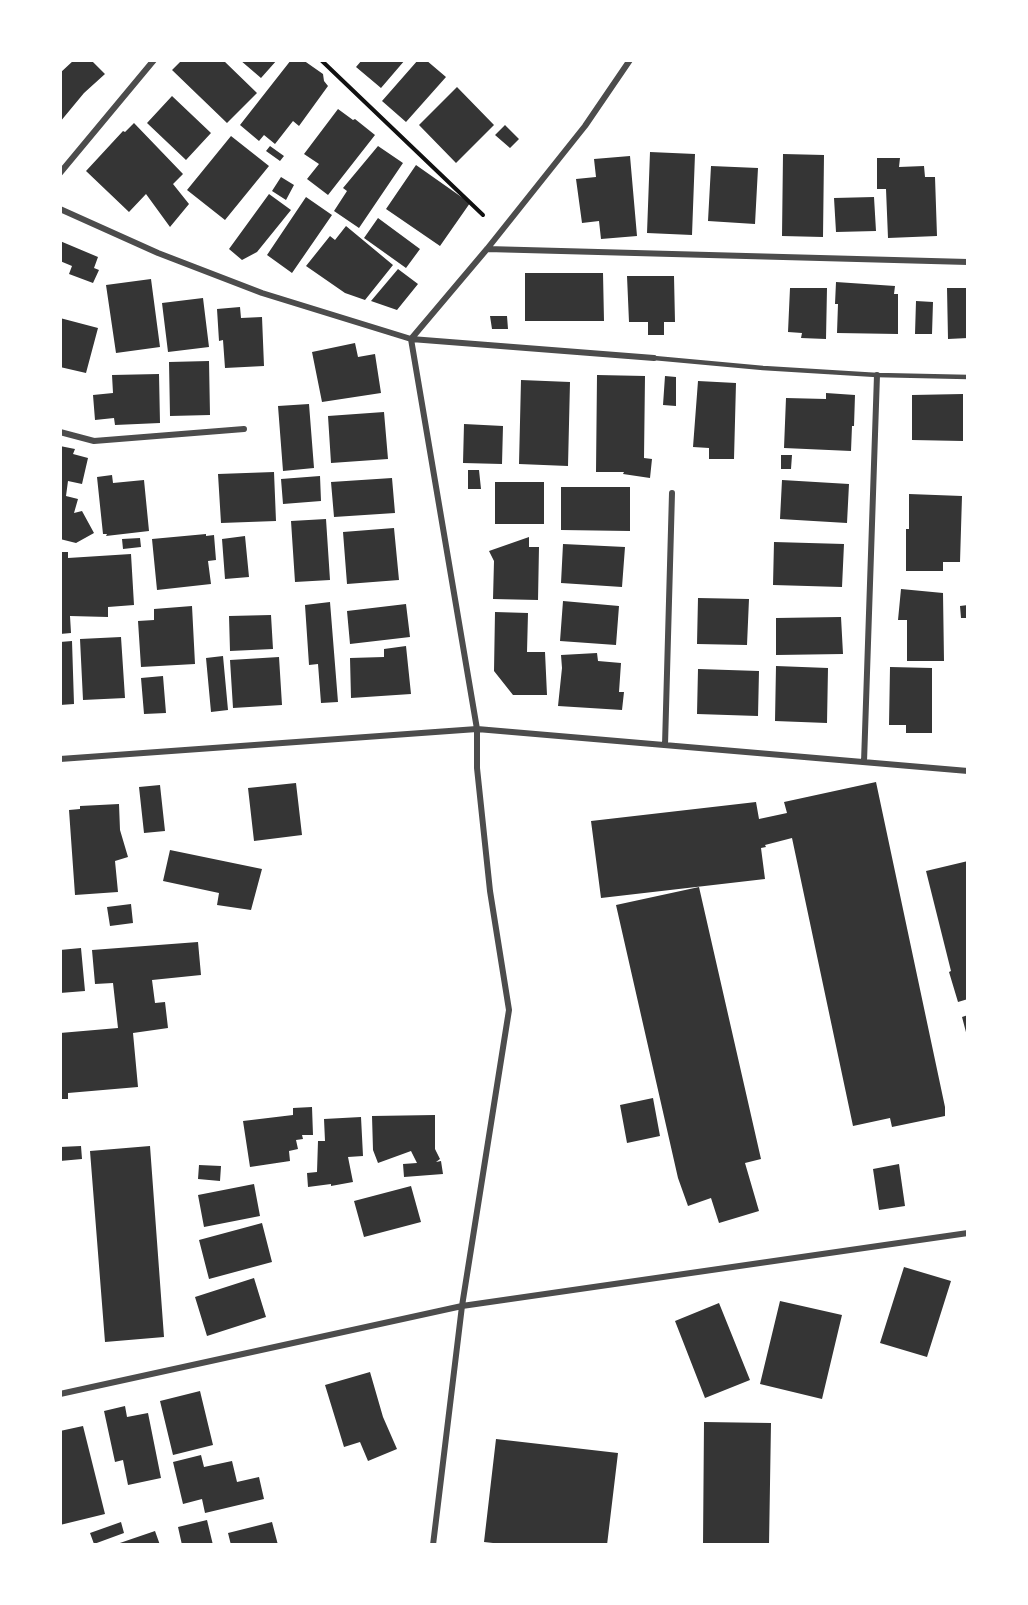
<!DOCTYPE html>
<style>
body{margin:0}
#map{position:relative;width:1028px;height:1605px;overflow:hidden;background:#fff;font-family:Mulish,sans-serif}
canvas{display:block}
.frame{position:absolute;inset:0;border:62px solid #fff;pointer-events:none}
</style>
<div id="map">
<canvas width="1028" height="1605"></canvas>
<div class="frame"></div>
</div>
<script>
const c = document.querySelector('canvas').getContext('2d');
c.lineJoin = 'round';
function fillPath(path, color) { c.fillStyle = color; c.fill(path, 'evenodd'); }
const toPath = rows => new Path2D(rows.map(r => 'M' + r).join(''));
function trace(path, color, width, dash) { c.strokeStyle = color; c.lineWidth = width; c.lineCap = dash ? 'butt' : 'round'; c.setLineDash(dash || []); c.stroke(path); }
fillPath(toPath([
 [74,60,91,60,105,74,84,93,60,122,60,73],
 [182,60,223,60,257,93,227,123,172,70],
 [240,60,277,60,261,78],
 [291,60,303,60,323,74,324,81,328,86,299,126,293,121,275,144,264,135,259,141,240,125],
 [362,60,405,60,381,88,356,67],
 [418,60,426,60,446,77,406,122,382,101],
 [457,87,494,125,456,163,419,125],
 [172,96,211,133,186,160,147,123],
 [338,109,353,120,355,119,375,135,328,195,307,179,319,164,304,154],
 [134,123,183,174,173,184,189,204,170,227,146,194,129,212,86,171,123,131,125,132],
 [505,125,519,139,510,148,495,135],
 [231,136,269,166,225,220,187,190],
 [270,146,284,156,280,161,266,151],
 [378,146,403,163,359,228,334,211,347,191,343,188],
 [650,152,695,154,692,235,647,233],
 [783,154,824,155,823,237,782,236],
 [630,156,637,236,601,239,599,221,582,223,576,179,596,177,594,159],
 [877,158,900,158,899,167,924,166,925,177,935,177,937,236,888,238,886,189,877,189],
 [416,165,470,203,440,246,386,209],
 [711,166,758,168,755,224,708,221],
 [281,177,294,185,286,200,272,191],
 [269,194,291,210,257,252,242,260,229,249],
 [306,197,332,215,292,273,267,255],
 [874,197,876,231,836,232,834,198],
 [378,218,420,249,406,268,364,238],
 [346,226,393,265,365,300,345,293,306,266,330,236,335,240],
 [60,241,98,257,94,268,99,270,93,283,69,274,72,266,60,261],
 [398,269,418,284,397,310,371,301],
 [525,273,603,273,604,321,525,321],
 [627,276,674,276,675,322,664,322,664,335,648,335,648,322,629,322],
 [151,279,160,347,116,353,106,285],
 [836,282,895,286,894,294,898,294,898,334,837,333,838,304,835,304],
 [790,288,827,288,826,339,801,338,802,333,788,332],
 [947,288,968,288,968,338,948,339],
 [203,298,209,347,168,352,162,303],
 [916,301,933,302,932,334,915,334],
 [240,307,241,318,262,317,264,366,225,368,223,340,219,341,217,309],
 [490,316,507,316,508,329,492,329],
 [60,318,98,328,86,373,60,367],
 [355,343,358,357,375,354,381,393,322,402,312,352],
 [209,361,210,415,170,416,169,362],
 [159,374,160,423,115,425,114,418,95,420,93,395,113,393,112,375],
 [597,375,645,376,644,458,652,459,650,478,623,474,624,472,596,472],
 [665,376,676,377,676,406,663,405],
 [521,380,570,382,568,466,519,464],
 [698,381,736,383,734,459,709,459,709,448,693,447],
 [826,393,855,395,854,426,852,426,851,451,784,448,786,398,826,399],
 [963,394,963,441,912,440,912,395],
 [309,404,314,468,283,471,278,406],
 [384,412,388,459,331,463,328,416],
 [464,424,503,426,502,464,463,463],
 [60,446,75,449,73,454,88,458,82,484,68,481,66,496,78,499,74,513,82,511,94,533,76,543,60,539],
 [781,455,792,455,791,469,781,469],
 [468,470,479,470,481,489,468,489],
 [274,472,276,521,221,523,218,474],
 [112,475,113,483,144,480,149,531,106,536,107,534,103,534,97,477],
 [320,476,321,501,283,504,281,479],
 [392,478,395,513,334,517,331,482],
 [782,480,849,484,847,523,780,519],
 [495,482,544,482,544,524,495,524],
 [561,487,630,487,630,531,561,530],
 [909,494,962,496,960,562,943,562,943,571,906,571,906,529,909,529],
 [326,519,330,580,295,582,291,521],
 [394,528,399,580,347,584,343,532],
 [206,534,206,536,214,535,216,560,208,561,211,584,157,590,152,539],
 [245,536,249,577,225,579,222,539],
 [529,537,529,547,539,547,538,600,493,599,494,561,489,551],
 [140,538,141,547,123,549,122,539],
 [774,542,844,544,842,587,773,585],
 [563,544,625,547,622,587,561,583],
 [60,552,68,552,68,558,131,554,134,605,108,607,108,617,70,616,71,633,60,634],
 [901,589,943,593,944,661,907,661,907,620,898,620],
 [698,598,749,599,747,645,697,644],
 [563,601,619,606,616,645,560,641],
 [330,602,338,702,321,703,318,664,309,665,305,605],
 [406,604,410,637,350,644,347,611],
 [968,605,968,618,961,618,960,606],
 [192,606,195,664,141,667,138,621,154,620,154,609],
 [495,612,528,613,527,652,545,652,547,695,513,695,494,671],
 [271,615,273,649,230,651,229,616],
 [841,617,843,654,776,655,776,618],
 [121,637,125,698,83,700,80,639],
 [72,641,74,704,60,705,60,642],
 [406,646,411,694,351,698,350,658,384,657,384,649],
 [597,653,598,661,621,663,619,692,624,692,622,710,558,706,562,668,561,655],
 [223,656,228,710,211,712,206,658],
 [279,657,282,705,233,708,230,660],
 [776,666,828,668,827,723,775,721],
 [890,667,932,668,932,733,906,733,906,725,889,725],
 [698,669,759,671,758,716,697,714],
 [163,676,166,713,144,714,141,678],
 [876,782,945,1107,945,1116,892,1127,890,1118,853,1126,792,838,765,845,766,847,761,848,765,879,601,898,591,821,756,802,759,819,787,813,784,802],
 [296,783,302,835,254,841,248,788],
 [160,785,165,831,144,833,139,787],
 [119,804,120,830,128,857,115,861,118,892,75,895,69,810,80,809,80,806],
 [170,850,262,869,251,910,217,905,219,893,163,881],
 [968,861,968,999,958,1002,949,972,951,971,926,871],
 [699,887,761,1159,745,1163,759,1211,719,1223,711,1198,688,1206,678,1178,616,905],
 [131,904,133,923,110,926,107,907],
 [198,942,201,975,152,980,155,1003,165,1002,168,1028,133,1033,138,1087,68,1093,68,1099,60,1099,60,1033,118,1028,113,983,95,984,92,950],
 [81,948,85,991,60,993,60,950],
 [968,1015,968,1036,967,1036,962,1017],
 [653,1098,660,1136,627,1143,620,1105],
 [312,1107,313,1135,302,1135,303,1139,296,1140,298,1149,289,1151,290,1161,250,1167,243,1121,293,1115,293,1108],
 [435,1115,435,1149,440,1159,436,1162,441,1161,443,1174,404,1177,403,1164,417,1163,411,1151,378,1163,373,1150,372,1116],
 [361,1117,363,1156,348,1157,353,1182,331,1186,331,1184,308,1187,307,1173,317,1172,318,1141,325,1141,324,1119],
 [81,1146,82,1159,60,1161,60,1147],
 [150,1146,164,1337,105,1342,90,1151],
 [899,1164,905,1206,879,1210,873,1169],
 [199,1165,221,1166,220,1181,198,1179],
 [254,1184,260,1216,204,1227,198,1195],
 [411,1186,421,1222,364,1237,354,1201],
 [262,1223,272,1262,209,1279,199,1240],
 [904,1267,951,1281,927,1357,880,1343],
 [254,1278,266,1317,207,1336,195,1297],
 [780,1301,842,1315,822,1399,760,1384],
 [719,1303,750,1380,705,1398,675,1321],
 [370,1372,383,1417,397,1449,368,1461,360,1442,344,1447,325,1385],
 [200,1391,213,1445,173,1455,160,1401],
 [125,1406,127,1417,148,1413,161,1478,128,1485,123,1460,115,1462,104,1411],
 [704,1422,771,1423,769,1545,703,1545],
 [83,1426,105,1514,60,1525,60,1431],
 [496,1439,618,1453,607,1545,511,1545,484,1542],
 [201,1455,204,1467,232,1461,237,1482,259,1477,264,1499,205,1513,202,1499,183,1504,173,1462],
 [207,1520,213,1545,182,1545,178,1527],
 [121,1522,124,1533,94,1544,90,1533],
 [272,1522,278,1545,231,1545,228,1533],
 [155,1531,160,1545,114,1545]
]), '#353535');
trace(toPath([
 [321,60,483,215]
]), '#111', 4);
trace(toPath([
 [654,358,763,368,877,375,968,377]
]), '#4c4c4c', 4.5);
trace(toPath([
 [60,173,154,60],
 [60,209,158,253,262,293,411,339,654,358],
 [487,249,968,262],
 [60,432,94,441,244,429],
 [665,745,672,493],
 [60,759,477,729,968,771],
 [864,762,877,375],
 [60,1394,462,1306,968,1233],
 [433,1545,462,1306,509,1010,490,891,477,768,477,729,411,339,487,249,585,126,630,60]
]), '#4c4c4c', 6);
</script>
